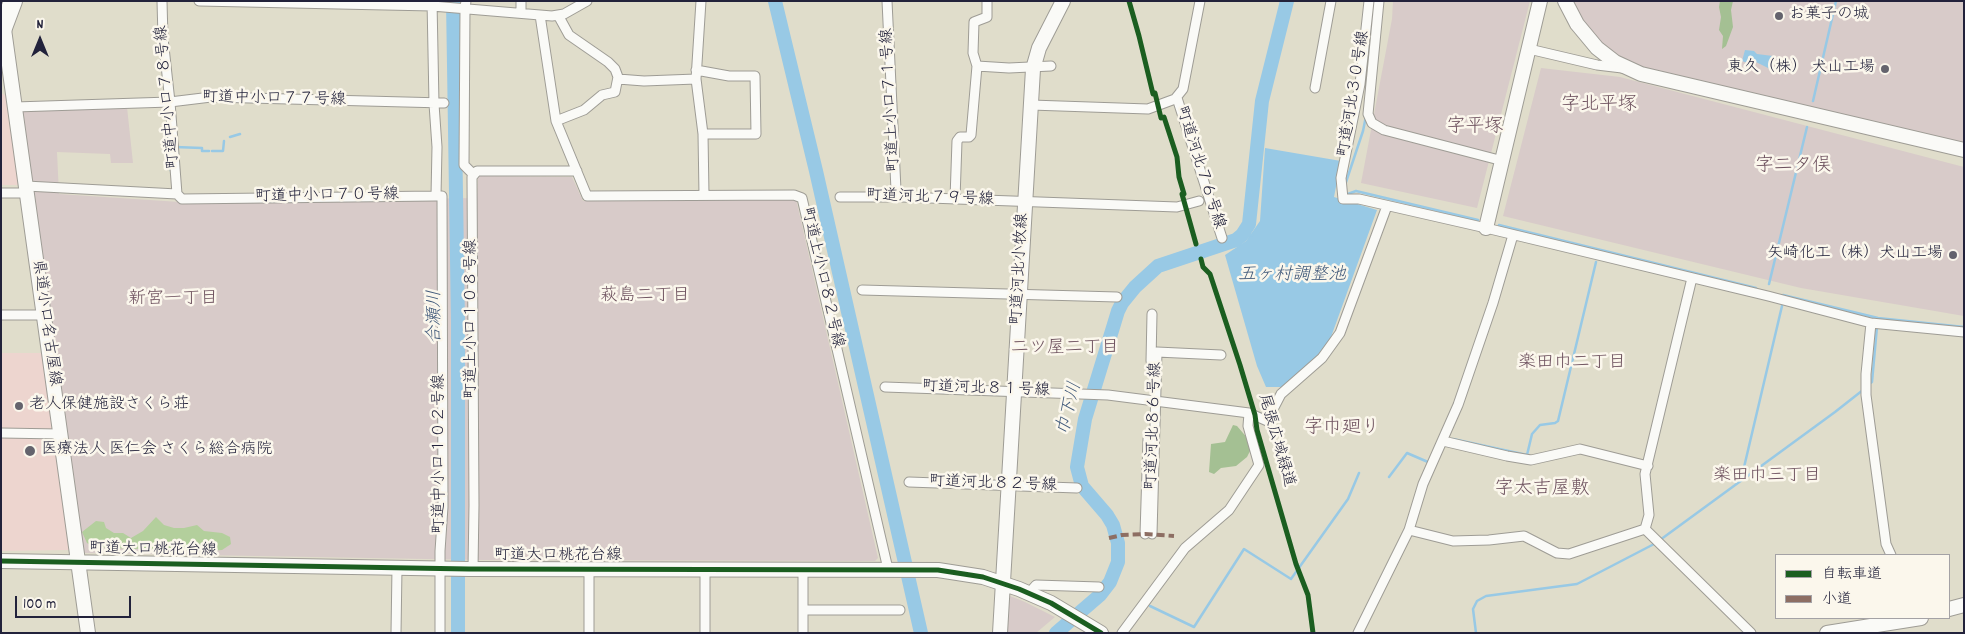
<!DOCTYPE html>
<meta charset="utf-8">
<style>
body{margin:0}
#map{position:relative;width:1965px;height:634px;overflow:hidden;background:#e0ddcb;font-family:Dekko,"Klee One",sans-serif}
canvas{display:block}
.frame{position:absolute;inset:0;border:2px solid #22223b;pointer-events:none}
.legend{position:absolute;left:1775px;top:554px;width:175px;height:65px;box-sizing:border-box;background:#fbf7ec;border:1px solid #a4a2a5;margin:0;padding:6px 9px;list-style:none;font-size:15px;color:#22223b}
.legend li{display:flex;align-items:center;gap:10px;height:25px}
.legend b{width:25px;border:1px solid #a4a2a5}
.north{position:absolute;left:15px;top:15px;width:50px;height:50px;-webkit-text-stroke:4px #fbf7ec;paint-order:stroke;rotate:0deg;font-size:14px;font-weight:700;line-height:20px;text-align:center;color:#22223b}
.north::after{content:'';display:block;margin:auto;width:18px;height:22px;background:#22223b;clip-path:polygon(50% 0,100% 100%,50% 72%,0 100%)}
.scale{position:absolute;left:15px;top:596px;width:116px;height:22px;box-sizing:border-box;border:2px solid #22223b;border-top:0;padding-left:6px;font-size:15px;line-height:18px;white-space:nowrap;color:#22223b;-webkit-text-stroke:4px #fbf7ec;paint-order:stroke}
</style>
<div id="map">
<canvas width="1965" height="634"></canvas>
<div class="frame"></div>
<ul class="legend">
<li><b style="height:6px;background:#1b5e20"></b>自転車道</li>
<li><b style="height:6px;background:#8d6e63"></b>小道</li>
</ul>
<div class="north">N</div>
<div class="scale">100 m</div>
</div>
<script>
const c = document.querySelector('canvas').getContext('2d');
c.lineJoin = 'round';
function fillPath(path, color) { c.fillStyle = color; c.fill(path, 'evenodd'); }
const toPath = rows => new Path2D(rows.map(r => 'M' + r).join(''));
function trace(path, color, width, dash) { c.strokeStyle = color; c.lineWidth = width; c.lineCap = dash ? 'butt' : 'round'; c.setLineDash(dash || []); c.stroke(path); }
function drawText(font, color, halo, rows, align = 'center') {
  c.font = font + ' Dekko,"Klee One",sans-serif'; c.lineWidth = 5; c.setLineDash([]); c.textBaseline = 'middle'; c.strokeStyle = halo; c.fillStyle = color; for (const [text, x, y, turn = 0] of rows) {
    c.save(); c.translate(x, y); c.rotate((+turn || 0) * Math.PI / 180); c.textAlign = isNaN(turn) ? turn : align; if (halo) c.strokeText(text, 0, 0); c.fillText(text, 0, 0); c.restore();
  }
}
fillPath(toPath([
 [1,93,8,97,20,185,1,185],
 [1,353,44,353,73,548,68,550,1,551]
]), '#edd5cf');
fillPath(toPath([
 [1393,1,1530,1,1477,208,1361,183,1392,19],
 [1565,1,1964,1,1964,150,1615,62],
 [1541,68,1620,77,1964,167,1964,316,1801,288,1503,216],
 [127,107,133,163,111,163,110,154,57,152,59,194,180,202,477,198,478,176,572,177,583,201,796,199,878,558,875,561,483,560,85,553,83,550,20,113,23,110],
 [1010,596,1025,602,1055,617,1036,633,1004,633,1006,598]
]), '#d8cbc9');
fillPath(toPath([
 [156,517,164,525,174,528,184,528,197,525,204,531,222,533,230,537,231,544,222,550,208,551,109,548,92,546,87,543,82,532,96,521,104,522,106,528,114,533,123,533,131,538,143,531]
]), '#b3cf9c');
fillPath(toPath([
 [1720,1,1733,1,1731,10,1733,27,1726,46,1722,49,1723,36,1719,30,1721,17,1719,7],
 [1233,425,1237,426,1249,440,1250,451,1247,457,1236,466,1221,468,1214,474,1209,472,1211,444,1225,442]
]), '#a4c093');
fillPath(toPath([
 [1745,50,1754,51,1757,54,1773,56,1770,69,1756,62,1750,64,1742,61],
 [1265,148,1341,161,1334,197,1377,210,1327,348,1283,387,1266,387,1257,366,1225,255,1246,241,1260,221]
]), '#98c9e5');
trace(toPath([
 [1813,101,1836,1],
 [166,123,171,171],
 [230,137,240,134],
 [175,147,202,148,202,151,209,151],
 [212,151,223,151,224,141],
 [1345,185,1363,131,1366,116],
 [1345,195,1356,191,1478,220],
 [1499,225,1756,288],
 [1236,240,1252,235],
 [1769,284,1807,127],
 [1783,295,1878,318,1964,327],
 [1869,384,1872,382,1877,327],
 [1453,439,1527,455,1532,434,1540,425,1555,423,1558,421,1596,262],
 [1389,477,1407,453,1428,462],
 [1741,480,1782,306],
 [1660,540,1835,412,1863,390],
 [1150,606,1194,627,1244,549,1291,579,1348,499,1359,473],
 [1476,633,1473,609,1477,601,1486,596,1577,584,1656,543]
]), '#98c9e5', 2.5);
trace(toPath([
 [453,1,458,322,458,633],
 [775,1,816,171,921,633],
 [1056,633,1100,595,1110,582,1118,562,1118,543,1113,525,1107,515,1082,486,1077,467,1085,419,1118,311,1122,303,1135,287,1158,266,1236,240,1242,235,1249,224,1262,101,1287,1]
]), '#98c9e5', 14);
const street = toPath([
 [162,1,163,38,170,102,177,194],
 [199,1,432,6,552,16,564,14,587,1],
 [466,1,465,8,464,165,473,174],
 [521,1,521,13],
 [701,1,696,79,703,134,704,195],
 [887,1,896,190,902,197],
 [1369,1,1360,84,1341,178,1343,199,1359,199,1486,228,1768,296,1871,323,1964,332],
 [1379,1,1368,114,1372,123,1384,130,1503,161],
 [540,15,556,121,587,196,794,195,802,198,888,569],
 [1529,49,1597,65,1622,68],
 [977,66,1009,68,1051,66],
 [696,70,729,76,755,76,756,134,703,134],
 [618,79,644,81,696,79],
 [1315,88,1331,1],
 [1177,98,1222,238],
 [1031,105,1148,109,1175,99,1183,89,1200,1],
 [15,107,170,102,211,97,444,103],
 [556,121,584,110,602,95,615,92,618,77,615,69,608,62,569,35,558,15],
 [26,186,177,194,182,199,436,196,437,147,434,104,432,1],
 [1,193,21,193],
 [436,196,442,196,443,507,440,551,440,633],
 [840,197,902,197,1177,207,1199,201],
 [955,199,957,141,960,137,969,137,971,135,977,66,973,53,974,22,987,17,987,1],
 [862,290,1117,297],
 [1,315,44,315],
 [1871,323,1866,374,1866,395,1886,544,1891,555],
 [1151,361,1152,314],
 [885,387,1108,395,1249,413,1267,421,1281,394,1322,358,1340,333,1387,206],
 [1,433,60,434],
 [1443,441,1507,456,1531,460,1580,449,1648,466],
 [909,482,1077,488],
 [1645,529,1649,515,1645,474,1692,278],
 [1645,529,1751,633],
 [1409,530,1453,541,1489,540,1524,536,1557,553,1569,554,1645,529],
 [1145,534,1148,439],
 [1152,534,1157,352,1221,355],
 [473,569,474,505,472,177,477,171,577,171],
 [589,569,589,633],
 [705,569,705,633],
 [803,569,803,633],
 [1029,593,1036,585,1099,587],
 [803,610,900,610],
 [396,633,397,568],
 [1122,633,1185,548,1229,510,1259,465,1248,426,1249,413],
 [1358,633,1409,530,1423,484,1458,405,1493,303,1513,235]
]);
const secondary = toPath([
 [1565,1,1577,24,1597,48,1615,62,1641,74,1964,150],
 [3,22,88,633],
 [1486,228,1540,1],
 [1,561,469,569,938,570,983,577,1019,589,1051,603,1101,633],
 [1949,609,1964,605],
 [1000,633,1033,69,1039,48,1063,1],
 [1827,633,1921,618]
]);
const highway = toPath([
 [1,33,13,1]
]);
trace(street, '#9e9c95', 11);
trace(secondary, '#9e9c95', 16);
trace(highway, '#9e9c95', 20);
trace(street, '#fafaf7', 9);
trace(secondary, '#fafaf7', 14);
trace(highway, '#fafaf7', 18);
trace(toPath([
 [1109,538,1122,535,1145,534,1174,536]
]), '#8d6e63', 4, [8, 4]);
trace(toPath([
 [1129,1,1139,36,1153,94,1155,93,1161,118,1164,117,1177,157,1179,177,1184,194,1182,194,1196,244],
 [1201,259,1203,267,1210,274,1240,365,1255,415,1257,430,1296,564,1308,595,1313,633],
 [1,561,469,569,938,570,983,577,1019,589,1051,603,1101,633]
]), '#1b5e20', 5);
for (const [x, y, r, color] of [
 [1779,16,5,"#64636d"],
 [1885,69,5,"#64636d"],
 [1953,255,5,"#64636d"],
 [19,406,5,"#64636d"],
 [30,451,6,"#64636d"]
]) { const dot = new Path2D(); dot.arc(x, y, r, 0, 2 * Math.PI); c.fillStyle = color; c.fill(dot); trace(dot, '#fbf7ec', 2); }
drawText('16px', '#22223b', '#fbf7ec', [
 ["お菓子の城",1789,16],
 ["東久（株） 犬山工場",1875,69,"right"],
 ["矢崎化工（株）犬山工場",1943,255,"right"],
 ["老人保健施設さくら荘",29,406],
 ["医療法人 医仁会 さくら総合病院",41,451]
], 'left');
drawText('16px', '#22223b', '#fbf7ec', [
 ["町道河北３０号線",1355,94,-81],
 ["町道中小口７８号線",169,97,-95],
 ["町道中小口７７号線",274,100,1],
 ["町道上小口７１号線",892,100,-93],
 ["町道河北７６号線",1199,168,72],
 ["町道中小口７０号線",327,197,-1],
 ["町道河北７９号線",930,199,2],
 ["町道河北小牧線",1021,269,-87],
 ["町道上小口８２号線",821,278,77],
 ["町道上小口１０８号線",473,319,-90],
 ["県道小口名古屋線",45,323,82],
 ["町道河北８１号線",986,390,2],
 ["町道河北８６号線",1155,426,-88],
 ["尾張広域緑道",1275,441,74],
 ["町道中小口１０２号線",441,454,-90],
 ["町道河北８２号線",993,485,2],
 ["町道大口桃花台線",153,551,1],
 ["町道大口桃花台線",558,557]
]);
drawText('italic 18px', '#40597a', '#fbf7ec', [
 ["五ヶ村調整池",1292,277],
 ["合瀬川",437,317,-90],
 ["巾下川",1071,409,-76]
]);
drawText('18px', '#6d515e', '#fbf7ec', [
 ["萩島二丁目",645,298],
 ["新宮一丁目",173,301],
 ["二ツ屋二丁目",1065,350],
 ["楽田巾二丁目",1572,365],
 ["楽田巾三丁目",1767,478]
]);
drawText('19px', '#6d515e', '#fbf7ec', [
 ["字北平塚",1599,106],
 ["字平塚",1475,128],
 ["字二タ俣",1793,167],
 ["字巾廻り",1342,429],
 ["字太吉屋敷",1542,490]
]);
</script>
